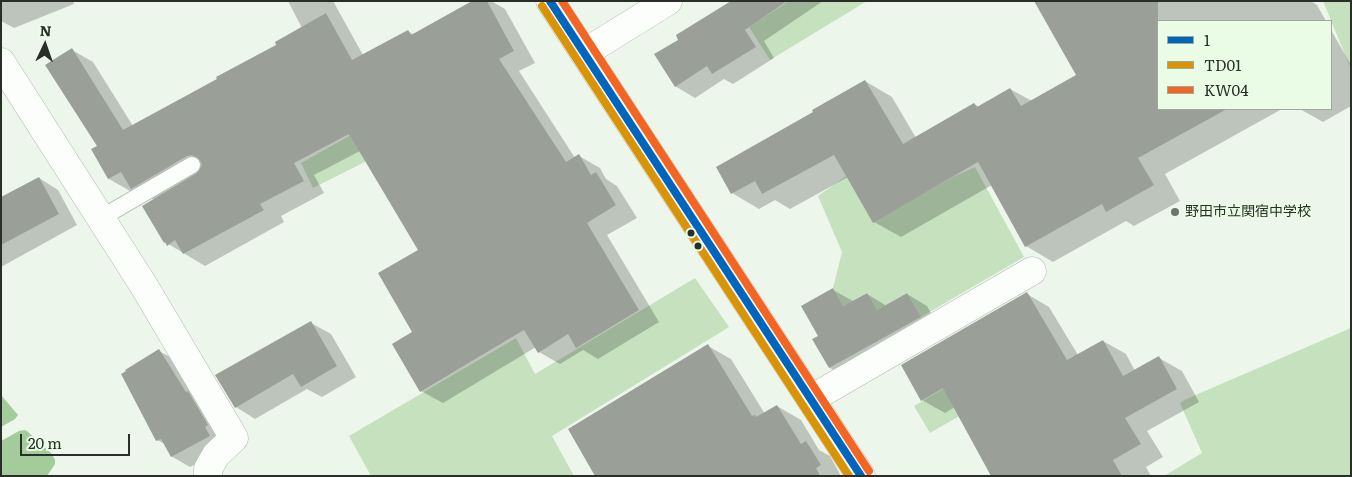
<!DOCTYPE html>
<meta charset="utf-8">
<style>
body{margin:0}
#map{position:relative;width:1352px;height:477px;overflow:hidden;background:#edf6eb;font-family:Literata,serif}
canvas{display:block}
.frame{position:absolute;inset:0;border:2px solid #292f28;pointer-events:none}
.legend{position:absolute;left:1157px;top:20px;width:175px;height:90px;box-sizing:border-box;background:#eafbe6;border:1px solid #9da99a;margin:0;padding:6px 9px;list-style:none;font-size:15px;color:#292f28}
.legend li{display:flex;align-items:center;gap:10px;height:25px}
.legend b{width:25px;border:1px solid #9da99a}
.north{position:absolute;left:20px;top:20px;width:50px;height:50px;-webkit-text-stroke:4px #eafbe6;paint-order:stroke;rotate:3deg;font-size:14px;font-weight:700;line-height:20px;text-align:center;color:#292f28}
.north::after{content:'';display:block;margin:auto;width:18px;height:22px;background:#292f28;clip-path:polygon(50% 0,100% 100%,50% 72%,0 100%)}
.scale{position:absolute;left:20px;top:434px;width:110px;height:22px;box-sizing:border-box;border:2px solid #292f28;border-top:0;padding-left:6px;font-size:15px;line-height:18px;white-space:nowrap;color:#292f28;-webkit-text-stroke:4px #eafbe6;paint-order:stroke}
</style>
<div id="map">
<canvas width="1352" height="477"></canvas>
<div class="frame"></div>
<ul class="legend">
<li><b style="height:6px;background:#0065bd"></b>1</li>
<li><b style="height:6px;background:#d89406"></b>TD01</li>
<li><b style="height:6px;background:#f26522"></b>KW04</li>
</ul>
<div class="north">N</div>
<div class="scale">20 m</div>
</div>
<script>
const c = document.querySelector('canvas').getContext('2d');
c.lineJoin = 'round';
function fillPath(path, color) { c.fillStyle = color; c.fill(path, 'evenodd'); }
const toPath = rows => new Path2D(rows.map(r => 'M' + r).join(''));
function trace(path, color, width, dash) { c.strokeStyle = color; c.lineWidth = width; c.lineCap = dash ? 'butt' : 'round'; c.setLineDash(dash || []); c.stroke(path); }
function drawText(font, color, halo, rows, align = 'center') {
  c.font = font + ' Literata,"Noto Sans JP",serif'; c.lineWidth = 5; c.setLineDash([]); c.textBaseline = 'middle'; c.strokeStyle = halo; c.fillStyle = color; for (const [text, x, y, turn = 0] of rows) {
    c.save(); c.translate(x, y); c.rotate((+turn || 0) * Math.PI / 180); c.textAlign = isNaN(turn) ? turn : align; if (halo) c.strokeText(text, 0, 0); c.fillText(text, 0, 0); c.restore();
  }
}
fillPath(toPath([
 [789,1,867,1,770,60,749,27],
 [1323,1,1351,1,1351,69],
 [458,115,313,188,301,163,349,136,345,126],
 [975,167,1024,257,921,317,907,293,877,310,866,293,843,306,833,288,842,252,818,196,846,176,873,222,953,177],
 [695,278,729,327,552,436,574,476,371,476,349,436,516,338,535,374],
 [1351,328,1351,476,1164,476,1202,453,1180,403,1184,400],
 [992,360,1008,388,930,433,914,406]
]), '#c6e1be');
fillPath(toPath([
 [1,395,18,415,15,419,1,427],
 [24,430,27,431,52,454,55,460,55,464,47,476,1,476,1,441,19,431]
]), '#a4cb9a');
fillPath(toPath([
 [1,1,73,1,74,4,14,28,1,21],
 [288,1,333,1,363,55,408,31,414,35,475,1,491,1,505,9,535,63,519,71,575,158,579,156,600,168,606,179,617,186,637,218,607,235,659,322,598,359,583,350,560,364,539,352,536,347,443,403,421,391,414,333,419,251,360,151,314,175,324,193,281,216,284,222,205,266,165,242,143,206,154,200,134,189,130,191,109,179,93,149,99,146,72,50,93,62,133,126,278,45,302,28],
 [734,1,823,1,764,41,774,58,733,84,724,79,695,98,675,86,680,40],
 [1036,1,1311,1,1317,5,1326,21,1158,21,1158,109,1282,109,1165,174,1180,201,1134,226,1126,221,1053,262,1026,246,992,185,901,237,874,222,848,177,790,209,775,200,759,209,732,193,815,113,865,81,892,97,916,138,974,104,979,107,1010,89,1032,101,1077,76],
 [1331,30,1351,65,1351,106,1323,122,1300,109,1331,109],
 [39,178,58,190,77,225,1,267,1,199],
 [833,290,853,301,867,294,887,306,907,294,927,306,940,329,849,379,830,368,819,337],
 [1027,294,1049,307,1078,355,1103,341,1126,354,1135,371,1159,358,1182,371,1199,402,1147,431,1163,457,1146,467,1151,476,993,476,955,407,945,413,922,400],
 [311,323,331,334,356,377,322,397,307,389,255,419,236,407],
 [708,346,731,359,765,414,777,406,801,420,819,450,830,456,841,476,597,476],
 [159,351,178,361,228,447,190,467,171,456,165,444,157,440]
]), '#0003');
fillPath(toPath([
 [472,1,487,1,514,51,499,59,566,162,579,154,591,175,596,172,616,205,587,223,639,310,576,348,568,334,538,353,524,330,420,392,392,344,412,332,378,273,418,250,349,134,294,163,304,181,260,204,264,210,183,254,175,240,167,246,165,242,164,243,142,206,197,173,202,165,200,160,192,155,187,156,131,189,121,172,108,179,91,149,97,146,45,65,72,48,123,130,217,79,216,77,276,45,275,42,326,13,352,60,408,30,411,35],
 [731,1,787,1,745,30,756,47,712,74,707,66,675,87,654,54,678,40,676,35],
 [1034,1,1158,1,1158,109,1227,109,1138,158,1154,185,1106,212,1102,204,1025,247,978,162,873,223,834,155,762,194,755,181,731,194,716,167,813,112,812,110,865,80,903,144,974,103,977,107,1010,88,1021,106,1076,75],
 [39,177,59,214,1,245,1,197],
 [833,288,843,306,867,293,877,310,907,293,921,317,829,368,812,339,818,336,801,306],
 [1027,292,1067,360,1103,340,1123,376,1159,356,1177,389,1125,418,1141,444,1113,460,1122,476,991,476,943,388,921,401,901,365],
 [311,321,337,366,301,387,293,374,235,408,215,375],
 [708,344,752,416,755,415,756,417,777,405,801,444,806,441,821,465,816,468,820,476,595,476,568,429],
 [159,349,186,392,188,391,208,425,205,427,210,436,171,457,161,439,156,441,121,374,126,371,125,370]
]), '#9aa098');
const lane = toPath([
 [101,218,192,165]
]);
const street = toPath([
 [1,62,144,286,234,438,216,455,208,469,208,476],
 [811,399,1032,271]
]);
const secondary = toPath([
 [584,53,668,1]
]);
const primary = toPath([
 [550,1,861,476]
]);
trace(lane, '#b3bab1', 18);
trace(street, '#b3bab1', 29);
trace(secondary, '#b3bab1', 29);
trace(primary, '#b3bab1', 29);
trace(lane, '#fcfefc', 16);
trace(street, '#fcfefc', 28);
trace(secondary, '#fcfefc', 28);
trace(primary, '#fcfefc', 28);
trace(toPath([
 [550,1,861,476]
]), '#0065bd', 8);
trace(toPath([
 [542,6,849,476]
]), '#d89406', 8);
trace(toPath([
 [562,1,869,471]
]), '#f26522', 8);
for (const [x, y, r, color] of [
 [1175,212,5,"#6e756c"],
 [691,233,4.5,"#292f28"],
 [698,246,4.5,"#292f28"]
]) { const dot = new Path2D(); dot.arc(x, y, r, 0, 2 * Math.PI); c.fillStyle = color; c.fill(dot); trace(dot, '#eafbe6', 2); }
drawText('14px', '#292f28', '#eafbe6', [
 ["野田市立関宿中学校",1185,212]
], 'left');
</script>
